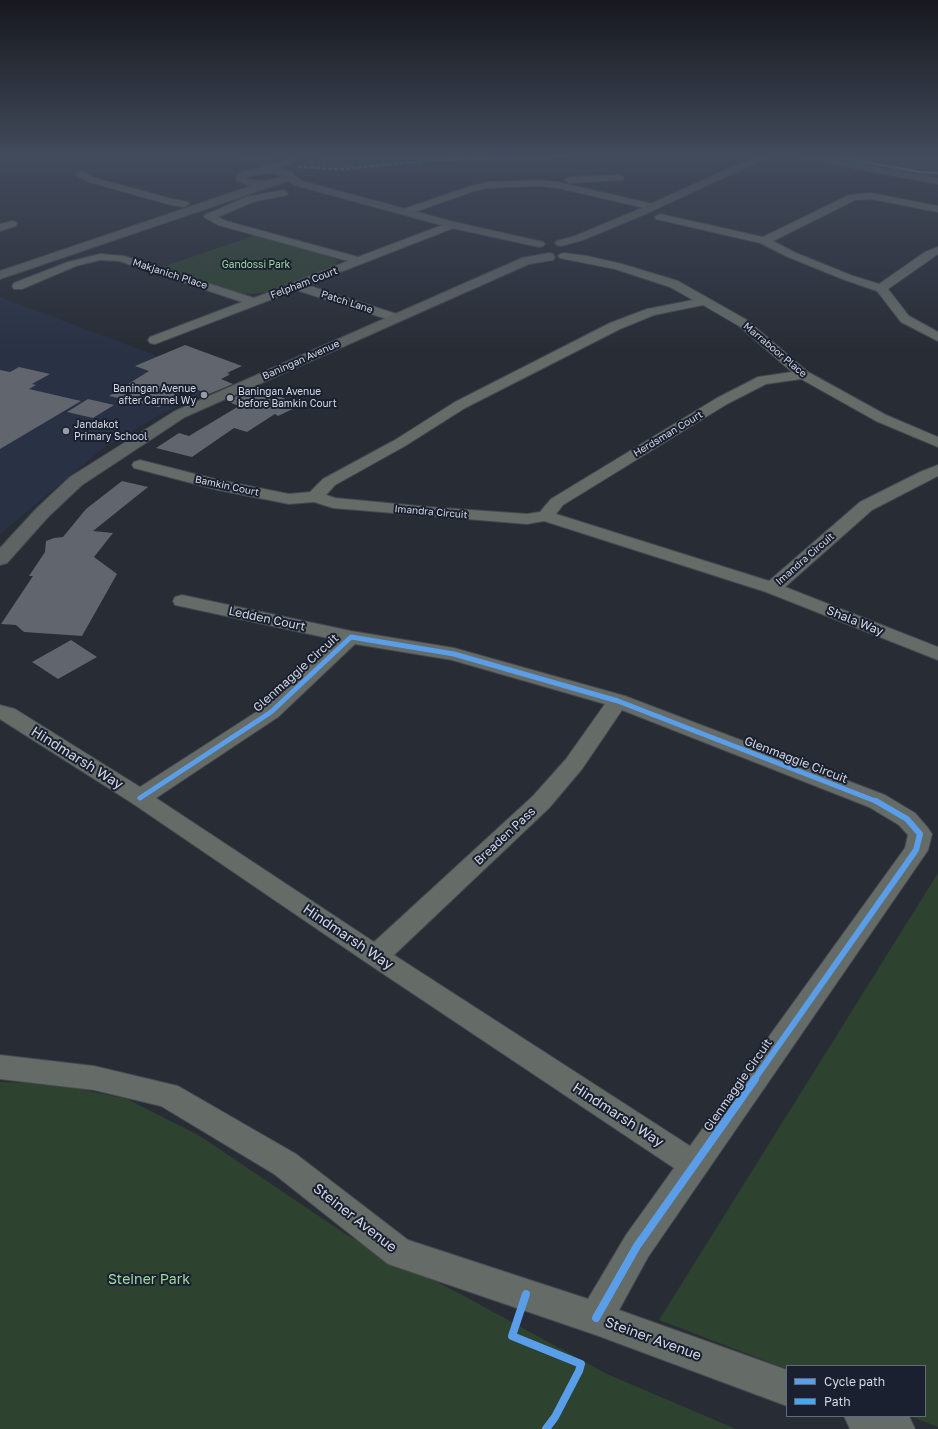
<!DOCTYPE html>
<style>
body{margin:0}
#map{position:relative;width:938px;height:1429px;overflow:hidden;background:#282c35;font-family:"Golos Text",sans-serif}
canvas{display:block}
.legend{position:absolute;left:786px;top:1365px;width:140px;height:52px;box-sizing:border-box;background:#1a2030;border:1px solid #646a78;margin:0;padding:5px 7px;list-style:none;font-size:12px;color:#d4d8e3}
.legend li{display:flex;align-items:center;gap:8px;height:20px}
.legend b{width:20px;border:1px solid #646a78}
</style>
<div id="map">
<canvas width="938" height="1429"></canvas>
<ul class="legend">
<li><b style="height:5px;background:#5a9eea"></b>Cycle path</li>
<li><b style="height:5px;background:#3fa9f5"></b>Path</li>
</ul>
</div>
<script>
const c = document.querySelector('canvas').getContext('2d');
c.lineJoin = 'round';
function fillPath(path, color) { c.fillStyle = color; c.fill(path, 'evenodd'); }
const toPath = rows => new Path2D(rows.map(r => 'M' + r).join(''));
function trace(path, color, width, dash) { c.strokeStyle = color; c.lineWidth = width; c.lineCap = dash ? 'butt' : 'round'; c.setLineDash(dash || []); c.stroke(path); }
function drawText(font, color, halo, rows, align = 'center') {
  c.font = font + ' "Golos Text",sans-serif'; c.lineWidth = 4; c.setLineDash([]); c.textBaseline = 'middle'; c.strokeStyle = halo; c.fillStyle = color; for (const [text, x, y, turn = 0] of rows) {
    c.save(); c.translate(x, y); c.rotate((+turn || 0) * Math.PI / 180); c.textAlign = isNaN(turn) ? turn : align; if (halo) c.strokeText(text, 0, 0); c.fillText(text, 0, 0); c.restore();
  }
}
fillPath(toPath([
 [0,297,229,383,163,413,102,449,0,534]
]), '#293145');
fillPath(toPath([
 [214,154,287,154,267,167],
 [319,154,679,154,444,161,343,172,298,168],
 [809,154,938,154,938,179],
 [256,235,327,255,335,258,337,261,336,265,268,292,250,294,239,293,162,267],
 [938,873,938,1427,909,1416,925,1416,925,1366,787,1366,787,1369,659,1320],
 [0,1082,56,1084,127,1099,200,1136,347,1235,464,1296,607,1374,736,1429,0,1429]
]), '#2d422f');
fillPath(toPath([
 [185,345,242,366,227,373,230,374,228,375,229,375,221,379,233,384,209,394,190,387,159,407,109,396,149,371,135,366],
 [19,367,50,374,32,384,36,385,29,389,81,401,0,449,0,370,10,372],
 [250,390,268,397,273,394,301,405,278,416,275,414,247,432,234,428,192,457,156,448,179,433,189,436,239,406,226,401],
 [88,399,114,405,93,418,67,412],
 [122,481,148,487,93,531,113,533,94,557,117,574,82,636,24,632,16,625,1,624,33,576,29,576,45,552,46,541,54,538,63,537,86,509],
 [71,640,97,657,58,679,32,662]
]), '#61656d');
const street = toPath([
 [80,171,95,178,172,199,188,202,189,204,184,207,171,205,89,182,77,176,75,174,80,171],
 [619,175,622,176,624,178,622,180,569,183,564,180,569,177,619,175],
 [539,180,558,182,657,205,658,207,653,210,558,188,539,186,489,188,474,191,409,214,405,215,400,212,401,210,471,186,489,182,539,180],
 [283,190,288,193,287,195,253,202,218,217,226,221,358,257,448,223,452,222,457,225,456,227,307,285,400,315,402,318,400,321,396,322,296,290,155,344,150,343,148,340,150,337,242,302,119,261,100,260,76,266,22,289,14,289,12,286,14,283,68,262,100,254,124,256,254,298,348,261,218,225,204,217,205,215,246,197,283,190],
 [871,193,938,206,938,212,871,199,855,200,773,241,796,253,853,276,879,284,925,252,938,247,938,254,888,289,909,316,938,332,938,341,901,322,877,291,845,280,788,257,760,243,656,219,655,217,660,214,763,237,849,195,871,193],
 [12,221,16,222,17,224,16,226,0,231,0,224,12,221],
 [564,253,587,256,622,264,678,281,747,320,808,372,886,415,938,437,938,447,876,421,801,379,766,384,727,404,563,505,556,514,769,581,860,502,920,472,938,465,938,476,872,510,785,587,938,647,938,660,766,592,544,521,527,524,333,508,314,502,289,504,218,490,134,468,132,465,134,462,140,460,219,480,289,494,310,492,323,479,395,440,455,402,610,323,647,309,693,300,670,287,615,269,560,258,558,256,560,254,564,253],
 [703,305,739,326,792,372,758,377,717,398,551,499,540,512,527,514,429,507,335,498,326,495,335,485,405,446,465,408,620,329,654,315,703,305],
 [182,595,351,631,454,648,625,696,885,795,915,813,928,828,932,834,928,850,924,856,648,1257,619,1310,787,1370,787,1406,596,1335,388,1264,274,1174,161,1106,94,1090,0,1079,0,1055,94,1066,178,1086,296,1154,408,1240,588,1299,626,1235,674,1168,367,963,132,803,0,719,0,705,15,709,140,787,264,707,337,640,175,605,173,601,175,597,182,595],
 [355,644,452,660,605,704,566,759,533,796,374,942,156,798,278,717,355,644],
 [622,710,869,807,899,825,908,835,905,848,690,1146,394,955,549,808,582,769,622,710],
 [844,1416,909,1416,915,1429,850,1429,844,1416]
]);
const secondary = toPath([
 [295,154,308,154,287,165,277,168,292,172,294,175,302,181,454,222,543,242,545,244,543,246,539,247,452,228,294,185,288,181,0,279,0,271,251,186,237,181,236,179,237,175,244,171,260,168,262,166,281,161,295,154],
 [270,173,284,176,266,181,253,180,247,178,251,176,270,173],
 [761,154,775,154,643,215,583,240,561,246,557,245,555,243,557,241,575,236,635,211,761,154],
 [787,154,809,154,938,178,938,184,792,157,787,154],
 [549,253,553,254,555,257,553,260,529,264,185,417,82,485,48,517,7,563,0,565,0,548,36,509,70,477,175,411,522,258,549,253]
]);
trace(street, '#444850', 2);
trace(secondary, '#444850', 2);
fillPath(street, '#656b67');
fillPath(secondary, '#5e6363');
trace(toPath([
 [298,167,340,169,436,160,541,158,586,154]
]), '#3fa9f5', 2, [4, 2]);
trace(toPath([
 [850,154,843,158,920,172,938,173]
]), '#5a9eea', 2.5);
trace(toPath([
 [140,798,271,712,351,637,454,654,618,701,878,802]
]), '#5a9eea', 5);
trace(toPath([
 [754,1080,916,850,920,834,907,819,876,801]
]), '#5a9eea', 6);
trace(toPath([
 [526,1294,512,1336,581,1364,579,1371,555,1417,546,1429],
 [596,1318,637,1246,755,1079]
]), '#5a9eea', 8);
const sky = c.createLinearGradient(0, 0, 0, 354);
sky.addColorStop(0, '#16181d');
sky.addColorStop(0.44, '#424b5c');
sky.addColorStop(1, '#424b5c00');
c.fillStyle = sky;
c.fillRect(0, 0, 938, 354);
for (const [x, y, r, color] of [
 [204,395,4,"#989ca6"],
 [230,398,4,"#989ca6"],
 [66,431,4,"#989ca6"]
]) { const dot = new Path2D(); dot.arc(x, y, r, 0, 2 * Math.PI); c.fillStyle = color; c.fill(dot); trace(dot, '#1a2030', 1.5); }
drawText('10px', '#9ed99e', '#1a2030', [
 ["Gandossi Park",256,265]
]);
drawText('10px', '#d4d8e3', '#1a2030', [
 ["Makjanich Place",170,274,18],
 ["Felpham Court",304,283,-21],
 ["Patch Lane",347,302,18],
 ["Marraboor Place",775,350,40],
 ["Baningan Avenue",301,360,-24],
 ["Herdsman Court",668,434,-31],
 ["Bamkin Court",227,486,12],
 ["Imandra Circuit",431,512,5],
 ["Imandra Circuit",805,559,-41]
]);
drawText('10px', '#d4d8e3', '#1a2030', [
 ["Baningan Avenue",196,389,"right"],
 ["after Carmel Wy",196,401,"right"],
 ["Baningan Avenue",238,392],
 ["before Bamkin Court",238,404],
 ["Jandakot",74,425],
 ["Primary School",74,437]
], 'left');
drawText('12px', '#d4d8e3', '#1a2030', [
 ["Ledden Court",267,619,12],
 ["Shala Way",855,621,22],
 ["Glenmaggie Circuit",296,673,-42],
 ["Glenmaggie Circuit",796,760,21],
 ["Breaden Pass",505,836,-43],
 ["Glenmaggie Circuit",738,1085,-55]
]);
drawText('14px', '#d4d8e3', '#1a2030', [
 ["Hindmarsh Way",77,758,32],
 ["Hindmarsh Way",348,937,34],
 ["Hindmarsh Way",618,1115,33],
 ["Steiner Avenue",355,1218,38],
 ["Steiner Avenue",653,1339,20]
]);
drawText('14px', '#9ed99e', '#1a2030', [
 ["Steiner Park",149,1280]
]);
</script>
